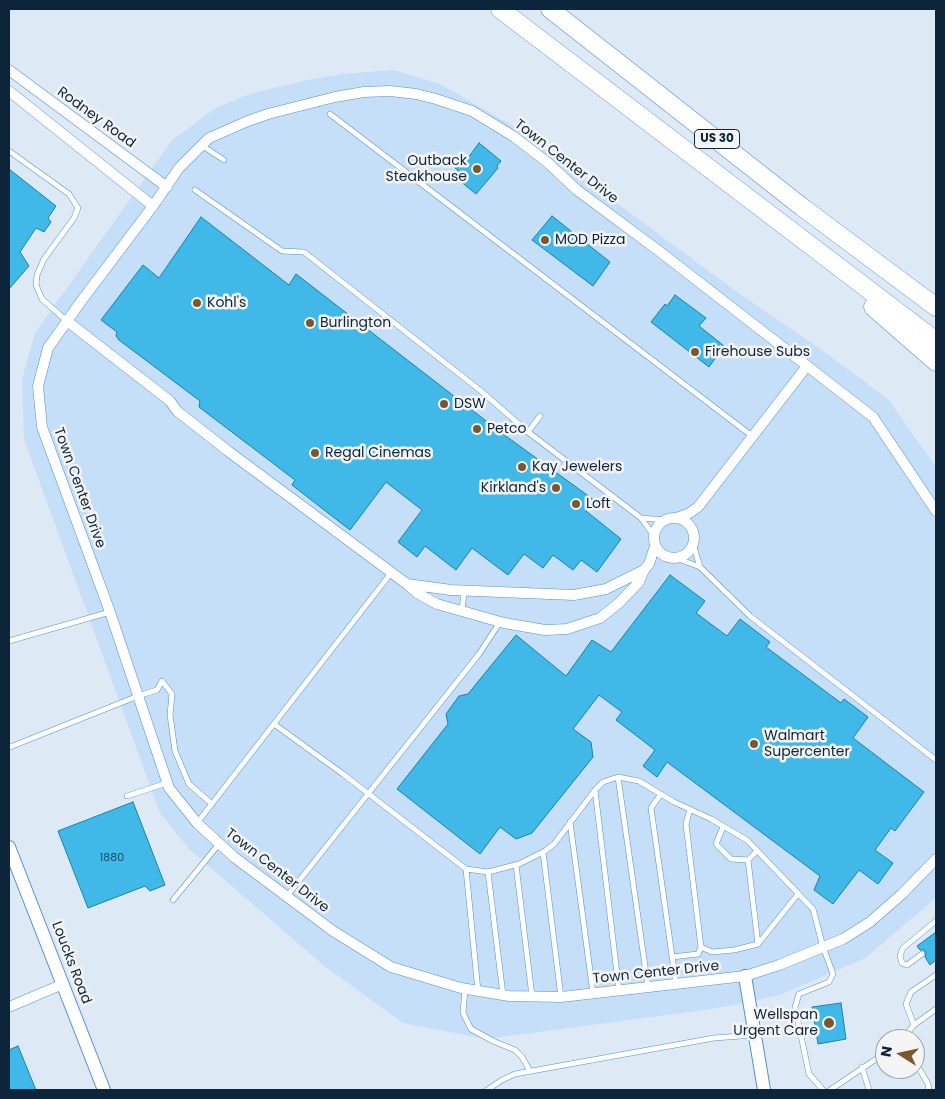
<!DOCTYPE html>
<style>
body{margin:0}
#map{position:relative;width:945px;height:1099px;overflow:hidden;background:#dde9f5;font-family:Poppins,sans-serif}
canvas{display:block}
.frame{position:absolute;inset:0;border:10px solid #0c253b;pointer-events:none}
.north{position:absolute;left:875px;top:1029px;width:50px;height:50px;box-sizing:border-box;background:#f4f4f4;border:1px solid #97a1aa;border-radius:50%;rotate:280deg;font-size:14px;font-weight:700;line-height:20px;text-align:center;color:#0c253b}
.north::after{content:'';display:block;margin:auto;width:18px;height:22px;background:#7a572f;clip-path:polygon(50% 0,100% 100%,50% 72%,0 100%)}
</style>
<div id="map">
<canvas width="945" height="1099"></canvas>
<div class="frame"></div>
<div class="north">N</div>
</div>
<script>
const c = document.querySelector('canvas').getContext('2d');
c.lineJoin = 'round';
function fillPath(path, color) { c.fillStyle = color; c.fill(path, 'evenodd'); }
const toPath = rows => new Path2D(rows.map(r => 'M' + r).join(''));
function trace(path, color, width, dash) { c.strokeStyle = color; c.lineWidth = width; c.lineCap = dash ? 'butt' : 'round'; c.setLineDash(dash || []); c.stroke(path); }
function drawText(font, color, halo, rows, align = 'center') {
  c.font = font + ' Poppins,sans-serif'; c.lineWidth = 5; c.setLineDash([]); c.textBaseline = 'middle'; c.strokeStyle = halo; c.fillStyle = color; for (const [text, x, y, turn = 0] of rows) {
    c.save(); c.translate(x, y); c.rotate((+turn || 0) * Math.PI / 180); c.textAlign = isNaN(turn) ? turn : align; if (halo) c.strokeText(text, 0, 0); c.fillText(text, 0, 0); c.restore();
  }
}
fillPath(toPath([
 [394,70,440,84,513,126,726,284,830,356,888,399,936,467,936,898,865,958,780,995,712,1009,486,1039,403,1023,323,965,189,849,160,813,24,439,22,379,35,333,172,140,216,108,249,94,307,80,343,74]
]), '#c5dff9');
const building = toPath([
 [479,143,501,161,497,166,498,168,476,194,454,176,458,170,455,168,465,156,468,158,479,143],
 [9,169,56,206,48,218,51,222,44,232,36,228,20,252,29,266,9,289,9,169],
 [552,216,610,262,593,286,532,240,552,216],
 [201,217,289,285,296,274,503,434,594,500,586,511,621,539,597,572,581,560,573,570,553,555,543,568,524,554,508,575,472,548,456,570,425,546,417,557,398,542,422,510,386,482,350,530,292,485,295,480,199,407,200,401,119,340,116,336,117,332,101,320,143,265,159,278,201,217],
 [675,295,706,318,699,326,724,346,709,367,651,322,665,304,667,306,675,295],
 [670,575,705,601,696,613,727,636,740,619,770,642,766,647,841,703,844,699,868,717,853,738,924,792,895,831,891,828,875,850,893,863,878,884,859,870,833,904,814,890,820,876,667,762,657,777,643,766,655,750,616,720,622,712,599,695,573,729,591,742,593,757,532,833,516,839,500,827,480,854,397,789,448,724,446,714,459,696,468,694,516,635,566,676,592,640,611,652,670,575],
 [133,802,165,885,150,891,145,886,88,908,58,831,133,802],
 [936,932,936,960,930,965,925,957,926,952,923,950,920,950,917,946,936,932],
 [841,1003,846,1039,818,1044,812,1007,841,1003],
 [18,1046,36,1090,9,1090,9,1050,18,1046]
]);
fillPath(building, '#41b9e8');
trace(building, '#1a81a6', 1);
const service = toPath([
 [330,114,752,436],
 [201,145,224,160],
 [9,151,69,194,78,208,74,218,44,259,37,275,36,285,42,299,67,321],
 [195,190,282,251,304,252,481,391,528,432],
 [540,416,528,432,641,518,654,536],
 [641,518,665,520],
 [693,544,700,567],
 [676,558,700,567,750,616,936,760],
 [462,612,464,591],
 [9,641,110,612],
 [274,724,343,774,466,869,488,872,519,864,545,851,554,844,595,790,603,782,618,777,639,781,674,802,711,819,747,840,813,909,823,947,833,974,829,982,799,994,795,1007,809,1074,823,1090],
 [10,747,138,696,157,690,162,681,172,694,170,715,175,751,189,784,212,804],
 [618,777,648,987],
 [595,790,619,990],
 [661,794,651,808,676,984],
 [127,796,167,783],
 [690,809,686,824,701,947,712,952,734,950,758,944,798,894],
 [570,822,593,993],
 [197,823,391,573],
 [723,827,716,844,731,859,748,860],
 [757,851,748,860,758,944],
 [543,852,561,997],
 [516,865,532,996],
 [466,869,478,991],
 [488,872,503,995],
 [287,896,479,654,500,622],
 [173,900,219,844],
 [922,954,907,965,902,963,900,956,903,948,936,921],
 [672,957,698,954,701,947],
 [465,989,463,1013,471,1029,493,1041,515,1050,522,1057,530,1071],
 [914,1025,906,1004,911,992,936,975],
 [902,1039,914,1025,936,1009],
 [862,1067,869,1090],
 [915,1067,920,1070,928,1084,929,1090],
 [487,1090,502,1080,515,1074,714,1038,754,1035],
 [830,1090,885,1053]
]);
const minor = toPath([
 [9,70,167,187],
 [9,91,153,206],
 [67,321,170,401,177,411,228,451,407,584,417,593,437,604,504,623,545,630,567,629,600,618,619,603,639,582,644,570,649,564,655,546],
 [936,511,873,417,659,251,577,190,547,162,513,136,472,111,436,99,416,94,390,91,364,92,335,97,268,114,248,121,209,138,179,168,153,206,82,300,48,348,38,386,42,427,110,612,169,788,197,823,234,857,333,931,391,967,461,988,509,996,561,997,745,976,779,965,843,939,870,922,902,894,936,859],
 [676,518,688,514,698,507,807,366],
 '654 538a20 20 0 1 1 40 0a20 20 0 1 1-40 0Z',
 [407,584,451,590,574,595,606,589,644,570],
 [9,1007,63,984]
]);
const tertiary = toPath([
 [9,847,104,1090],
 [745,976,764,1090]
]);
const motorway = toPath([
 [500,9,936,341],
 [550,9,802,207,936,307],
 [873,307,936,362]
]);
trace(service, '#5690c8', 6);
trace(minor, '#5690c8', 11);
trace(tertiary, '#5690c8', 14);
trace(motorway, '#5690c8', 19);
trace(service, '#fff', 5);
trace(minor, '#fff', 10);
trace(tertiary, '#fff', 12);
trace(motorway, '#fff', 18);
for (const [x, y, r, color] of [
 [477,169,5,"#7a572f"],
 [545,240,5,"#7a572f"],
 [197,303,5,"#7a572f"],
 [310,323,5,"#7a572f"],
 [695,352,5,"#7a572f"],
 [444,404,5,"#7a572f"],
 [477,429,5,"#7a572f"],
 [315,453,5,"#7a572f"],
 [522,467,5,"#7a572f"],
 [556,488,5,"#7a572f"],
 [576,504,5,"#7a572f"],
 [754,744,5,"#7a572f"],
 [829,1023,6,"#7a572f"]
]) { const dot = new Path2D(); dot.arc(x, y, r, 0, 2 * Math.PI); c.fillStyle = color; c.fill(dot); trace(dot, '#f4f4f4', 2); }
drawText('11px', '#194a66', null, [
 ["1880",112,858]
]);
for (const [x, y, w] of [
 [717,139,45]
]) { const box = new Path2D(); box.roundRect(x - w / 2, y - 9.5, w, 19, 4); c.fillStyle = '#f4f4f4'; c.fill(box); trace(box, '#0c253b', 1); }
drawText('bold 12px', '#0c253b', null, [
 ["US 30",717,139]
]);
drawText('14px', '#0c253b', '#f4f4f4', [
 ["Rodney Road",96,118,36],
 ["Town Center Drive",566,162,38],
 ["Town Center Drive",79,488,70],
 ["Town Center Drive",277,871,38],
 ["Loucks Road",71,963,69],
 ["Town Center Drive",656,973,-6]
]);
drawText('14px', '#0c253b', '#f4f4f4', [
 ["Outback",467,161,"right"],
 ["Steakhouse",467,177,"right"],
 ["MOD Pizza",555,240],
 ["Kohl's",207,303],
 ["Burlington",320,323],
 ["Firehouse Subs",705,352],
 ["DSW",454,404],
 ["Petco",487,429],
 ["Regal Cinemas",325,453],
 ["Kay Jewelers",532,467],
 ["Kirkland's",546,488,"right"],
 ["Loft",586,504],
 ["Walmart",764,736],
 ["Supercenter",764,752],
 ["Wellspan",818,1015,"right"],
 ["Urgent Care",818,1031,"right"]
], 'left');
</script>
